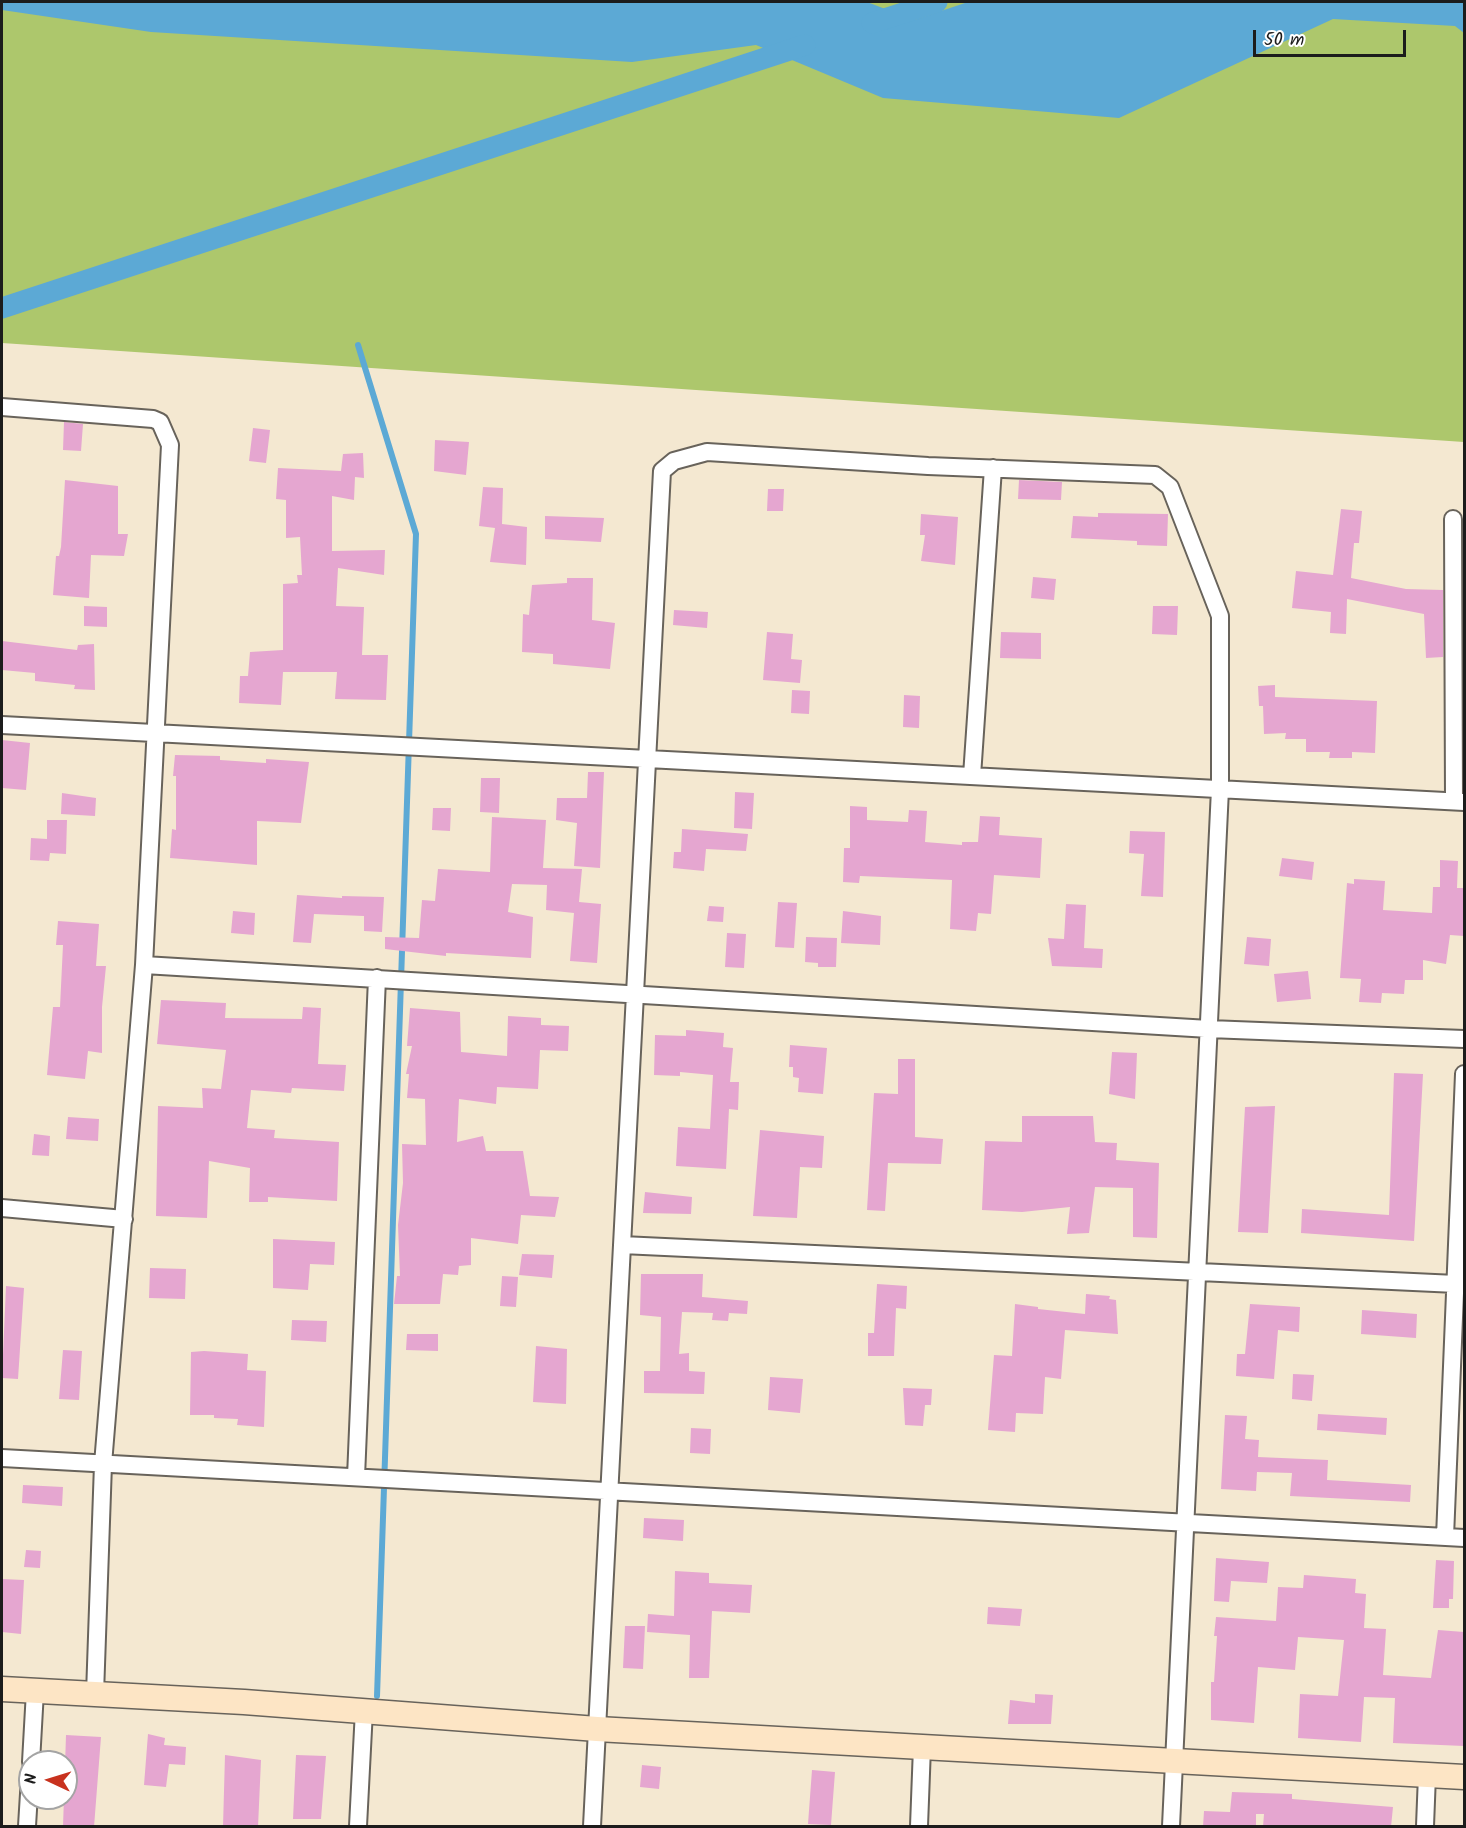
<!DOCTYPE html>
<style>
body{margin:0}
#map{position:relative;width:1466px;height:1828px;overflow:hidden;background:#f4e8d1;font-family:Kalam,sans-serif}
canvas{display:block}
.frame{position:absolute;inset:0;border:3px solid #1c1c1c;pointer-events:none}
.north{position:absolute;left:18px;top:1750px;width:60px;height:60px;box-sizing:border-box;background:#fff;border:2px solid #a4a4a4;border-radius:50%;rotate:274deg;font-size:16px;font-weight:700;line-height:24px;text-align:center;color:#1c1c1c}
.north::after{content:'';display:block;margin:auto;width:21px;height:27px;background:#c8321e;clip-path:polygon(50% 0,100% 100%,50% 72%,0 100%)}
.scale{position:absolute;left:1253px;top:30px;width:153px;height:27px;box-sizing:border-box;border:3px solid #1c1c1c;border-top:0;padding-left:8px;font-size:18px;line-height:21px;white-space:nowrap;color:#1c1c1c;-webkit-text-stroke:4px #fff;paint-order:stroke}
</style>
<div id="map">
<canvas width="1466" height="1828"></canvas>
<div class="frame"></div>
<div class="north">N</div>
<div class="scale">50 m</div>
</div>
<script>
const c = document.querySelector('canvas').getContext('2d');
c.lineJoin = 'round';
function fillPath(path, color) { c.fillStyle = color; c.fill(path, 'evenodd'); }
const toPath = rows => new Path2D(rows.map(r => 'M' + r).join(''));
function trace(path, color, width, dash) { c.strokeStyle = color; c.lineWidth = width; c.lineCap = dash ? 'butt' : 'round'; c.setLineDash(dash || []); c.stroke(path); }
fillPath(toPath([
 [2,2,1464,2,1464,442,2,343]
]), '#adc76c');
fillPath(toPath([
 [2,2,867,2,914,20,968,2,1464,2,1464,33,1455,26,1333,19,1119,118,883,98,756,45,632,62,151,32,2,10]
]), '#5ca9d5');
trace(toPath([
 [358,345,416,534,377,1696]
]), '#5ca9d5', 6);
trace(toPath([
 [872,23,937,2],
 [2,308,805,45]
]), '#5ca9d5', 21);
fillPath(toPath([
 [64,422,83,424,81,451,63,450],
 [253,428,270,430,266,463,249,461],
 [435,440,469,442,466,475,434,471],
 [363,453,364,478,355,477,354,500,332,496,332,551,385,550,384,575,338,568,336,606,364,607,362,655,388,655,386,700,335,699,337,672,283,672,281,705,239,703,240,676,248,676,250,652,283,650,283,584,298,583,297,575,302,575,300,537,286,538,286,500,276,499,278,468,341,471,343,454],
 [65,480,118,486,118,534,128,534,124,556,91,555,89,598,53,595,56,556,59,556,61,547],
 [1019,480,1062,482,1061,500,1018,499],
 [483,487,503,488,502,524,527,527,526,565,490,562,495,528,479,526],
 [768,489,784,489,783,511,767,511],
 [1341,509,1362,511,1359,543,1354,543,1351,578,1406,589,1443,590,1443,657,1426,658,1424,614,1347,599,1346,634,1330,633,1331,612,1292,608,1296,571,1333,575],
 [1098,513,1168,514,1167,546,1137,545,1137,541,1071,538,1073,516,1098,517],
 [921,514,958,517,955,565,921,561,925,535,920,535],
 [545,516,604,518,601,542,545,539],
 [1033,577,1056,579,1054,600,1031,598],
 [567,578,593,578,592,620,615,623,610,669,553,664,553,654,522,652,523,614,529,615,532,585,567,583],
 [84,606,107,607,107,627,84,626],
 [1153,606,1178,606,1177,635,1152,634],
 [674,610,708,612,707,628,673,625],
 [767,632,793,634,791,659,802,660,800,683,763,680],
 [1001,632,1041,633,1041,659,1000,658],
 [2,641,77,650,78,645,94,644,95,690,74,689,75,685,35,681,35,673,2,670],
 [1275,685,1275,697,1377,701,1375,753,1352,752,1352,758,1329,758,1330,752,1306,752,1306,739,1285,739,1286,733,1264,734,1263,706,1259,706,1258,686],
 [792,690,810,691,809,714,791,713],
 [904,695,920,696,919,728,903,727],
 [2,740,30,743,26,790,2,788],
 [175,755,220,756,220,760,266,763,266,759,309,762,301,823,257,821,257,865,170,858,172,829,176,830,176,776,173,776],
 [588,772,604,772,600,868,574,866,577,823,556,820,557,798,587,798],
 [481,778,500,778,499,813,480,812],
 [735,792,754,793,752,829,734,828],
 [62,793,96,798,95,816,61,814],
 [850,806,867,807,867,820,908,822,909,810,927,811,925,842,962,845,962,842,978,842,980,816,1000,817,999,835,1042,838,1040,878,994,875,991,914,978,913,976,931,950,929,952,880,860,876,859,883,843,882,844,848,850,848],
 [433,808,451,808,450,831,432,830],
 [492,817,546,820,543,868,582,869,579,902,601,904,597,963,570,961,574,913,546,910,547,885,512,884,508,912,533,917,531,958,446,953,446,956,385,949,385,937,419,938,422,900,435,901,438,869,490,872],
 [47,820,67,820,66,854,50,853,49,861,30,860,31,838,47,839],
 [682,829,748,834,746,851,706,849,704,871,673,868,674,852,681,852],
 [1130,831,1165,832,1163,897,1141,896,1144,854,1129,853],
 [1282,858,1314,862,1312,880,1279,876],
 [1440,860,1458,861,1457,888,1464,888,1464,936,1450,935,1446,964,1423,960,1423,980,1405,980,1404,994,1382,993,1381,1003,1359,1002,1361,979,1340,978,1347,883,1354,884,1354,879,1385,881,1383,910,1432,913,1433,887,1440,887],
 [297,895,342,898,342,896,384,897,382,932,364,931,364,916,314,914,311,943,293,942],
 [778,902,797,903,794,948,775,947],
 [1066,904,1086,905,1084,948,1103,949,1102,968,1052,966,1048,938,1064,939],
 [709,906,724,907,723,922,707,921],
 [233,911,255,913,254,935,231,933],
 [843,911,881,916,880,945,841,943],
 [58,921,99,924,96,966,106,966,102,1007,102,1053,88,1051,85,1079,47,1075,53,1007,60,1007,63,945,56,945],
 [727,933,746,934,744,968,725,967],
 [806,937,837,938,836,967,818,967,818,963,805,962],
 [1247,937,1271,939,1269,966,1244,964],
 [1308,971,1311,999,1277,1002,1274,974],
 [161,1000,226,1003,225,1018,302,1019,303,1007,321,1008,318,1064,346,1065,344,1091,292,1088,291,1093,251,1090,247,1128,275,1130,274,1138,339,1142,337,1201,268,1197,268,1202,249,1202,250,1168,209,1161,207,1218,156,1216,158,1106,203,1108,202,1088,221,1089,226,1050,157,1044],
 [410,1008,460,1012,461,1052,507,1056,508,1016,541,1018,541,1025,569,1026,568,1051,540,1050,538,1089,497,1087,496,1104,459,1099,457,1142,483,1136,486,1151,523,1151,530,1196,559,1197,555,1217,521,1215,518,1244,471,1238,471,1265,459,1266,458,1275,443,1274,440,1304,394,1304,397,1276,400,1276,398,1225,403,1183,402,1144,426,1145,425,1099,407,1098,409,1074,406,1074,412,1046,407,1046],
 [686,1030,724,1033,723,1047,733,1048,730,1082,739,1082,738,1110,729,1109,726,1169,676,1166,678,1127,710,1129,713,1075,680,1072,680,1076,654,1075,655,1035,686,1036],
 [790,1045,827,1048,823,1094,798,1092,799,1078,793,1077,793,1067,789,1067],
 [1112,1052,1137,1053,1135,1099,1109,1094],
 [898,1059,915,1059,915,1137,943,1139,941,1164,888,1163,885,1211,867,1210,874,1093,898,1094],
 [1394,1073,1423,1074,1414,1241,1301,1233,1302,1209,1389,1215],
 [1275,1106,1268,1233,1238,1232,1245,1107],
 [1022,1116,1093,1116,1095,1142,1117,1143,1116,1160,1159,1163,1157,1238,1133,1237,1133,1188,1095,1187,1089,1233,1067,1234,1070,1207,1022,1212,982,1210,985,1141,1022,1142],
 [68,1117,99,1119,98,1141,66,1139],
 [760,1130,824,1136,822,1168,800,1167,797,1218,753,1216],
 [34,1134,50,1136,49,1156,32,1155],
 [645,1192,692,1197,691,1214,643,1213],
 [273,1239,335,1242,334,1265,310,1264,308,1290,273,1288],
 [522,1254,554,1255,552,1278,519,1275],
 [150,1268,186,1269,185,1299,149,1298],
 [641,1274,703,1274,702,1297,748,1301,747,1314,729,1313,728,1321,712,1320,713,1313,682,1312,679,1354,689,1353,689,1371,705,1372,704,1394,644,1393,644,1371,660,1371,661,1317,640,1315],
 [502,1276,518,1277,516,1307,500,1306],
 [877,1284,907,1286,906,1309,896,1308,894,1356,868,1356,868,1333,874,1333],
 [6,1286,24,1288,18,1379,2,1378],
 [1086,1294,1110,1296,1109,1299,1116,1300,1118,1334,1065,1330,1061,1379,1045,1377,1043,1414,1016,1413,1015,1432,988,1430,994,1355,1012,1356,1015,1304,1038,1307,1038,1309,1085,1314],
 [1250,1304,1300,1307,1299,1332,1278,1330,1274,1379,1236,1376,1237,1354,1245,1354],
 [1362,1310,1417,1314,1416,1338,1361,1334],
 [292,1320,327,1321,326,1342,291,1340],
 [407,1334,438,1334,438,1351,406,1350],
 [536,1346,567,1349,566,1404,533,1402],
 [63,1350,82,1351,79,1400,59,1399],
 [204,1351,248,1354,247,1370,266,1371,264,1427,237,1425,238,1419,214,1418,214,1415,190,1415,191,1352],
 [1293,1374,1314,1375,1312,1401,1292,1399],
 [770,1377,803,1379,800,1413,768,1410],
 [903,1388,932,1389,931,1405,925,1405,923,1426,905,1425],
 [1318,1414,1387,1418,1386,1435,1317,1430],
 [1225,1415,1247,1416,1245,1439,1259,1440,1258,1457,1328,1460,1327,1480,1411,1485,1410,1502,1290,1496,1292,1473,1257,1472,1256,1491,1221,1489],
 [691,1428,711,1429,710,1454,690,1453],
 [23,1485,63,1487,62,1506,22,1503],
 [644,1518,684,1520,683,1541,643,1538],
 [26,1550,41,1551,40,1568,24,1567],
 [1216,1558,1269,1562,1267,1583,1231,1581,1229,1602,1214,1601],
 [1436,1560,1454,1561,1453,1599,1449,1599,1449,1608,1433,1608],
 [675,1571,709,1573,709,1583,752,1585,750,1613,712,1611,709,1678,689,1678,690,1635,647,1632,648,1614,674,1616],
 [1304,1575,1356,1579,1355,1593,1366,1594,1364,1628,1386,1629,1383,1675,1431,1678,1438,1630,1464,1632,1464,1746,1393,1743,1395,1698,1364,1697,1361,1742,1298,1738,1300,1694,1338,1696,1344,1640,1298,1637,1295,1670,1258,1667,1254,1723,1211,1720,1211,1682,1214,1682,1217,1636,1214,1636,1216,1617,1276,1621,1278,1587,1303,1588],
 [2,1579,24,1580,21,1634,2,1632],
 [988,1607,1022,1609,1020,1626,987,1624],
 [625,1626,645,1626,643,1669,623,1668],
 [1035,1694,1053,1695,1051,1724,1008,1724,1010,1700,1035,1703],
 [148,1734,165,1738,164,1745,186,1747,185,1765,169,1764,166,1787,144,1785],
 [66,1735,101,1737,94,1827,63,1827],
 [225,1755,261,1760,258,1827,223,1827],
 [296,1755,326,1756,321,1819,293,1819],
 [642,1765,661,1767,659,1789,640,1787],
 [812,1770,835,1772,831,1825,808,1824],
 [1232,1792,1292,1794,1292,1799,1393,1807,1391,1827,1263,1827,1264,1814,1256,1814,1256,1827,1203,1827,1204,1811,1230,1812]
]), '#e5a6d0');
const street = toPath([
 [2,407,153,419,160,422,170,445,144,965,103,1464,95,1694],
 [1453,519,1454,801],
 [2,725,1464,802],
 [972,776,993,468],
 [144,965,1209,1029,1464,1039],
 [2,1208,124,1219],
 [622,1245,1456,1284],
 [2,1458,1464,1538],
 [356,1477,377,978],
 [1445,1537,1464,1074],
 [31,1762,35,1691],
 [27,1826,30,1777],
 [358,1826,364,1710],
 [592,1826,662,471,674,461,707,452,928,466,1155,475,1170,487,1220,616,1220,789,1171,1826],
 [919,1826,922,1747],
 [1425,1826,1427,1775]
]);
const secondary = toPath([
 [2,1689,244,1702,597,1729,1464,1777]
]);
trace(street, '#68635b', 20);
trace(secondary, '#68635b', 27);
trace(street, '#fff', 16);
trace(secondary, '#fde5c5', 24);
</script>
